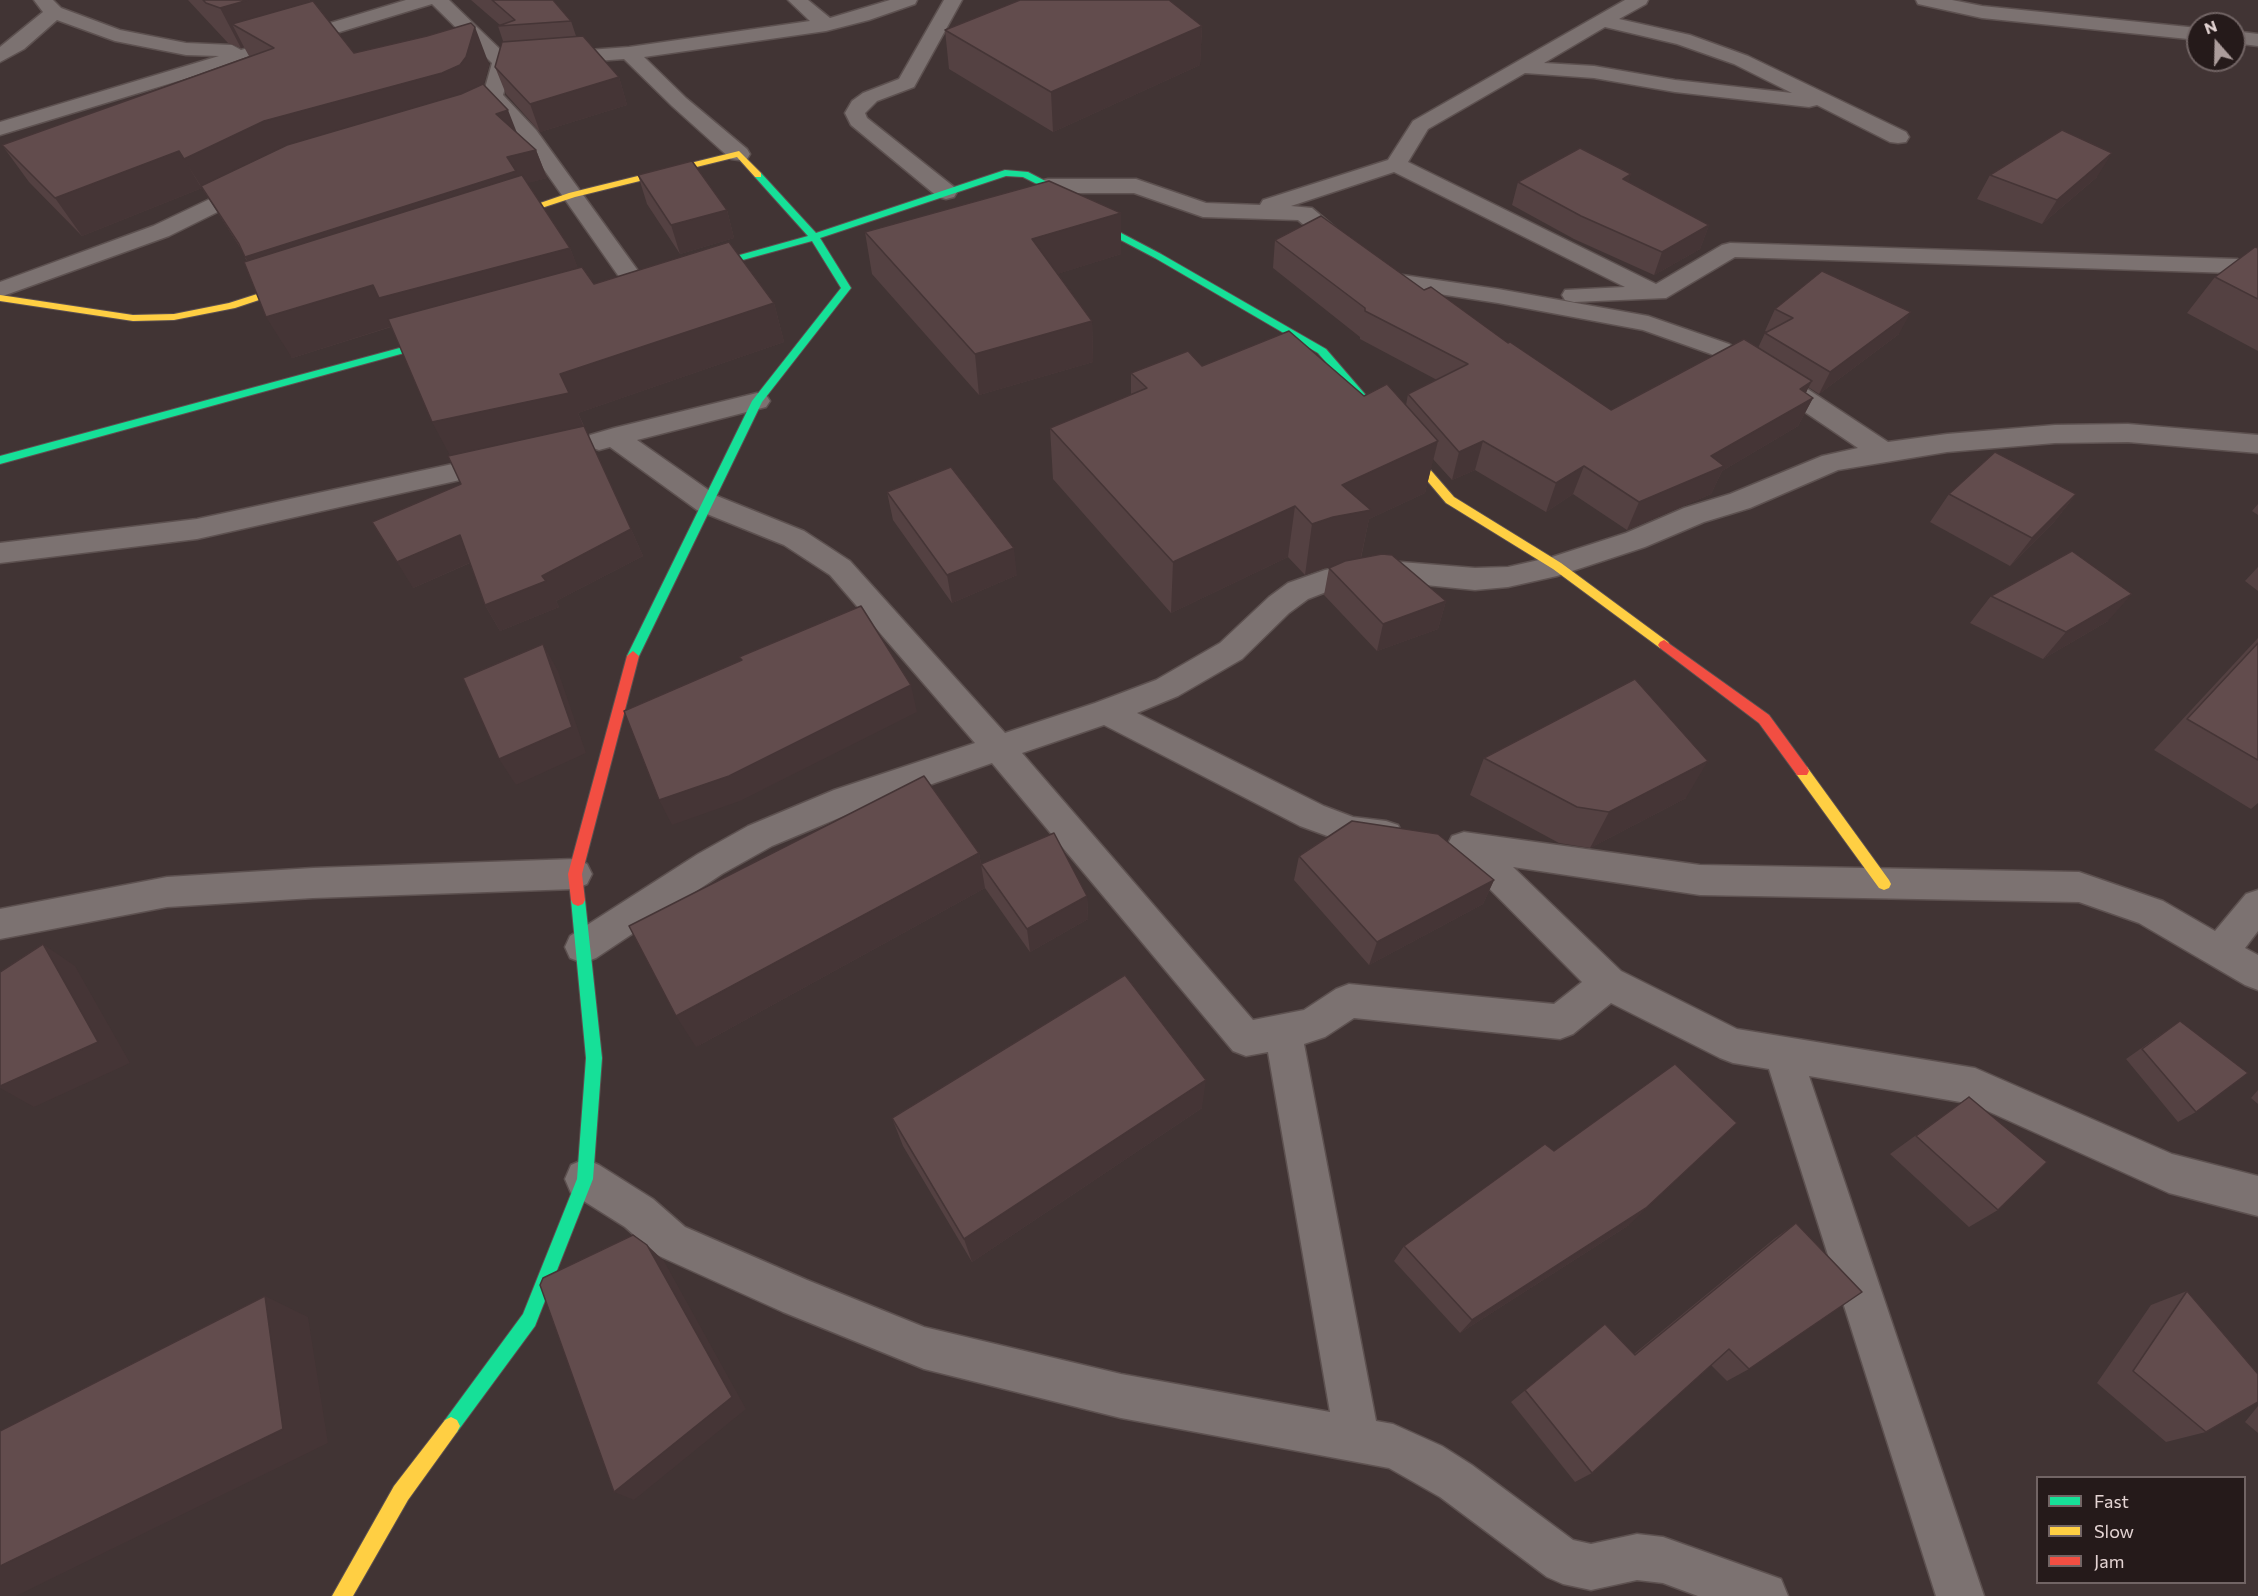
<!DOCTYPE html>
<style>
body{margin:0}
#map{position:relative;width:2258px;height:1596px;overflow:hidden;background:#413434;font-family:Commissioner,sans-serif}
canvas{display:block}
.legend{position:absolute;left:2036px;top:1476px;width:210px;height:108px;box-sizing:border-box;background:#251a1a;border:2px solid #716464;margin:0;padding:8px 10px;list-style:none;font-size:18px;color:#e4d4d3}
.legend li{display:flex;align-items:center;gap:12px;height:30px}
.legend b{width:30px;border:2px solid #716464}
.north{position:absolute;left:2186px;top:12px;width:60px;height:60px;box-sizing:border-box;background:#251a1a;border:2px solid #716464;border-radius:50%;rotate:340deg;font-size:16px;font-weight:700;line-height:24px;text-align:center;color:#e4d4d3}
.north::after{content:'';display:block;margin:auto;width:21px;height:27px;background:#ab9c9b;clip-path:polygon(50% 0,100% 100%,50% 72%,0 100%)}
</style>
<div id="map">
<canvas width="2258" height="1596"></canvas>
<ul class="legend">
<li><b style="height:8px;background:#16e098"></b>Fast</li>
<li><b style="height:8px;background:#ffcf43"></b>Slow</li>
<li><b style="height:8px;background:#f24e42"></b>Jam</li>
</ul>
<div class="north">N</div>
</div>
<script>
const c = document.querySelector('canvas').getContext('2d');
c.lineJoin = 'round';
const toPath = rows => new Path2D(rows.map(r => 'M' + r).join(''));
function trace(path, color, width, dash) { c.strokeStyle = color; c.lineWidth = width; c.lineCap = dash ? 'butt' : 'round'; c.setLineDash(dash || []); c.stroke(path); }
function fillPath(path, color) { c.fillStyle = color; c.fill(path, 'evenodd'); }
const street = toPath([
 [34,0,53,0,61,8,120,30,186,43,232,45,241,50,406,0,449,0,507,56,629,47,810,21,788,0,808,0,830,18,890,0,917,0,915,4,869,20,826,31,644,57,686,98,747,149,750,154,747,159,739,160,731,159,672,106,624,59,511,67,503,95,536,130,649,286,645,291,637,293,629,291,522,138,494,109,491,112,463,122,456,124,449,122,446,118,449,114,477,104,483,95,492,63,432,4,0,135,0,122,219,56,186,55,115,41,57,20,24,49,0,62,0,47,43,12,34,0],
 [944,0,962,0,914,87,877,101,865,113,867,118,954,187,957,192,954,197,946,199,938,197,851,125,845,113,852,101,863,93,899,79,944,0],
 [1625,0,1648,0,1646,4,1619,19,1690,35,1748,56,1906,132,1909,137,1906,142,1898,143,1890,142,1817,105,1809,107,1675,92,1594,78,1525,73,1428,129,1408,162,1656,284,1722,245,1730,243,2237,259,2258,267,2258,283,2233,273,1735,257,1666,298,1574,302,1565,300,1562,295,1565,290,1625,287,1394,172,1291,206,1312,208,1389,273,1498,289,1648,316,1729,344,1777,369,1888,442,1947,434,2055,425,2128,424,2258,435,2258,453,2128,442,2055,443,1947,452,1838,470,1750,508,1704,522,1645,547,1557,576,1508,587,1475,590,1376,580,1339,587,1308,599,1289,613,1242,659,1178,696,1137,713,1324,806,1353,817,1386,821,1398,825,1403,835,1398,845,1386,849,1352,845,1300,826,1104,725,1022,753,1253,1020,1304,1010,1336,989,1349,984,1554,1004,1582,982,1460,859,1452,856,1447,846,1452,836,1464,832,1700,865,2079,872,2163,901,2215,931,2246,894,2258,890,2258,931,2245,948,2258,955,2258,990,2245,985,2139,923,2079,902,1700,895,1513,867,1621,971,1737,1029,1975,1068,2172,1154,2258,1176,2258,1216,2169,1193,1972,1104,1809,1076,1984,1596,1936,1596,1769,1069,1733,1063,1720,1058,1611,1003,1573,1034,1560,1039,1354,1018,1325,1037,1304,1044,1376,1421,1393,1424,1442,1446,1472,1465,1573,1540,1591,1544,1637,1534,1663,1537,1781,1579,1788,1596,1698,1596,1663,1583,1637,1580,1591,1590,1563,1584,1547,1577,1440,1497,1389,1468,1121,1418,924,1369,783,1312,657,1255,625,1227,571,1193,565,1179,571,1165,585,1159,599,1165,653,1199,685,1227,807,1280,924,1327,1121,1374,1330,1412,1268,1052,1246,1056,1233,1051,992,763,858,810,772,846,722,874,596,958,583,963,570,958,565,947,570,936,698,854,748,826,834,790,975,743,830,575,784,545,697,510,610,447,599,450,590,447,586,441,590,435,614,428,757,393,766,395,770,401,766,407,637,440,717,496,804,531,850,561,1005,733,1095,703,1156,680,1220,643,1269,597,1288,583,1325,570,1376,560,1475,568,1508,567,1552,557,1626,533,1684,508,1730,494,1822,456,1858,448,1759,381,1711,354,1643,330,1498,303,1374,284,1298,220,1203,217,1134,193,1048,193,1040,191,1037,186,1040,181,1048,179,1136,179,1206,203,1260,205,1263,200,1388,160,1413,121,1625,0],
 [1605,27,1677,44,1734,64,1792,93,1675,80,1594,66,1544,63,1605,27],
 [1916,0,1952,0,1982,6,2198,28,2198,40,1982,18,1918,4,1916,0],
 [2234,31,2258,34,2258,46,2234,43,2234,31],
 [254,178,262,180,265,185,262,190,169,236,0,297,0,282,153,226,254,178],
 [499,454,509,457,513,463,509,469,197,539,0,563,0,543,197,519,499,454],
 [575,859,587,864,592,874,587,884,575,889,313,898,167,907,0,939,0,909,167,877,313,868,575,859]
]);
const fast = toPath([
 [1005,170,1028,172,1051,184,1104,224,1161,254,1326,349,1389,422,1389,426,1381,426,1318,353,1155,258,1098,228,1045,188,1023,177,1006,176,820,238,851,288,762,402,639,656,633,661,629,659,627,656,752,401,841,288,812,241,699,272,693,272,693,268,808,236,755,177,755,173,761,173,816,233,1005,170],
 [444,336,448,337,448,341,0,464,0,456,444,336],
 [578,894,583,896,585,900,602,1058,593,1179,535,1326,457,1432,451,1435,445,1432,442,1426,445,1420,523,1314,577,1179,586,1058,571,900,573,896,578,894]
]);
const slow = toPath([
 [739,151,761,173,761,177,755,177,737,157,575,197,502,221,494,219,569,193,739,151],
 [301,280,306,283,304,285,235,308,174,320,133,321,0,301,0,295,133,315,174,314,229,303,301,280],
 [1385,420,1389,422,1454,497,1561,563,1668,642,1670,645,1668,648,1660,648,1553,569,1446,503,1381,426,1380,424,1385,420],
 [1802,766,1807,767,1889,880,1891,884,1889,888,1884,890,1879,888,1797,775,1795,771,1797,767,1802,766],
 [451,1417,457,1420,460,1426,457,1432,408,1500,353,1596,332,1596,394,1486,445,1420,451,1417]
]);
const jam = toPath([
 [1664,640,1769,715,1807,767,1809,771,1807,775,1797,775,1759,723,1660,648,1658,645,1660,642,1664,640],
 [633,651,639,656,582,874,585,900,583,904,578,906,573,904,571,900,568,874,627,656,633,651]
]);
trace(street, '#5d5150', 3);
trace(fast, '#5d5150', 2);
trace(slow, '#5d5150', 2);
trace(jam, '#5d5150', 2);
fillPath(street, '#7c7271');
fillPath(fast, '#16e098');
fillPath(slow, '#ffcf43');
fillPath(jam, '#f24e42');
fillPath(toPath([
 [188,0,309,0,354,53,489,64,483,85,517,133,536,150,547,178,527,183,570,248,578,269,594,284,774,303,784,342,578,413,631,529,643,556,556,601,559,607,500,631,485,605,470,563,413,588,461,484,450,455,391,327,292,358,241,249,202,188,82,236,29,182,2,145,249,56,244,47,241,48,228,43],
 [471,0,553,0,571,21,576,36,619,77,627,105,540,132,506,94,495,67,503,41,498,26,500,25],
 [1202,26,1200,65,1053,132,949,69,945,30],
 [638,175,727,210,734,238,680,254,647,204],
 [1990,175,2097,177,2042,224,1977,199],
 [1518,182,1629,182,1709,225,1700,249,1654,275,1574,239,1512,205],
 [865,232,1121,254,1057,274,1092,321,1093,362,979,395,872,274],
 [1275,240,1424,290,1508,343,1611,410,1758,348,1765,333,1767,332,1765,331,1775,309,1899,334,1819,394,1808,387,1806,393,1813,398,1798,426,1722,471,1711,494,1627,530,1573,494,1546,512,1475,470,1452,480,1433,459,1425,493,1369,519,1361,558,1446,601,1438,629,1377,651,1324,595,1329,568,1332,566,1324,568,1305,575,1288,557,1171,613,1053,479,1050,428,1131,395,1131,373,1202,366,1364,396,1406,405,1408,394,1437,380,1360,339,1360,337,1273,268],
 [2258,248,2258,351,2187,313,2215,277],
 [887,492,1017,575,952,603,893,520],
 [1949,494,2076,494,2054,522,2010,566,1930,522],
 [2258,504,2258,515,2252,511],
 [2258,567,2258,591,2245,581],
 [1991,596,2108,621,2043,659,1970,623],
 [2258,638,2258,803,2251,809,2154,750],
 [1484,758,1686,798,1590,848,1559,843,1470,795],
 [979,853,981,864,1087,896,1088,919,1030,952,985,888,696,1047],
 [1299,856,1494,880,1483,904,1369,965,1294,880],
 [2180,1021,2196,1112,2178,1122,2126,1059],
 [2258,1090,2258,1104,2251,1098],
 [1969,1097,1998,1210,1969,1227,1890,1154],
 [1202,1108,972,1262,903,1146,892,1118],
 [1796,1223,1749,1369,1727,1381,1711,1365,1592,1473,1575,1482,1511,1402,1605,1324,1634,1354,1774,1239],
 [1629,1225,1460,1333,1394,1261,1404,1246],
 [2187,1291,2206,1432,2166,1442,2097,1383,2151,1305],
 [2258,1406,2258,1433,2245,1422]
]), '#544142');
fillPath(toPath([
 [248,0,309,0,321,24,232,24,244,47,241,48,220,8],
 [1202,26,1200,65,1053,132,1051,92],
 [475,27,489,64,481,94,207,197,184,159,264,121],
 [619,77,627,105,540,132,530,104],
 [508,110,519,138,496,114],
 [536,150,547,178,521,185,262,286,245,257,507,157],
 [179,151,202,188,82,236,55,198],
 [2112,153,2097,177,2042,224,2057,200],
 [1631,174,1624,198,1623,179],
 [727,210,734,238,680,254,671,225],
 [1121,213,1121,254,1035,281,1032,239],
 [1709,225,1700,249,1654,275,1662,252],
 [570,248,586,289,393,326,292,358,266,317,373,285],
 [774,303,784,342,578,413,586,432,453,461,432,422,560,374],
 [1911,312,1899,334,1819,394,1830,372],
 [1092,321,1093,362,979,395,975,354],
 [1812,381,1799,406,1813,398,1798,426,1722,471,1711,494,1627,530,1639,502],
 [1438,441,1425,493,1369,519,1360,561,1324,568,1305,575,1312,524,1342,485],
 [1483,441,1475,470,1452,480,1459,452],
 [1584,466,1573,494,1546,512,1556,483],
 [2076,494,2054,522,2010,566,2032,538],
 [1295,506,1288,557,1171,613,1173,562],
 [631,529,643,556,556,601,559,607,500,631,485,605],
 [460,535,474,561,413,588,397,562],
 [1014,548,1017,575,952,603,947,575],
 [2132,594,2108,621,2043,659,2066,632],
 [1446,601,1438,629,1377,651,1383,624],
 [543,644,558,671,586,753,516,785,499,759],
 [911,685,917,712,740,801,672,825,659,800],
 [1708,761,1686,798,1590,848,1609,812],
 [979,853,985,888,696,1047,676,1016],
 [1494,880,1483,904,1369,965,1377,942],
 [1087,896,1088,919,1030,952,1027,929],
 [43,944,75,966,130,1063,34,1107,0,1088,0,1086],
 [1206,1080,1202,1108,972,1262,964,1239],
 [1737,1123,1629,1225,1460,1333,1472,1320],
 [647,1245,664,1261,746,1409,634,1500,614,1492],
 [265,1296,308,1317,328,1443,16,1596,0,1596,0,1566]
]), '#453536');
const building = toPath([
 [203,0,248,0,220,8,206,3,203,0],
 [492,0,553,0,571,21,498,26,515,20,492,0],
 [1020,0,1169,0,1202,26,1051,92,945,30,1020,0],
 [313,1,354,53,427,36,471,23,475,27,466,57,460,65,442,73,264,121,184,159,179,151,55,198,2,145,274,48,232,24,313,1],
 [583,36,619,77,530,104,495,67,502,42,583,36],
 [483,84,508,110,496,114,536,150,507,157,516,171,245,257,239,244,201,186,287,145,461,94,483,84],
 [2062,130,2112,153,2057,200,1990,175,2062,130],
 [1580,148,1631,174,1623,179,1709,225,1662,252,1581,216,1518,182,1580,148],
 [692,161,727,210,671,225,638,175,692,161],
 [522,175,570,248,379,298,373,285,266,317,244,262,522,175],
 [1049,181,1121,213,1032,239,1092,321,975,354,865,232,1049,181],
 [1321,216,1424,290,1431,287,1508,343,1510,342,1611,410,1744,339,1812,381,1800,389,1813,398,1711,456,1724,466,1639,502,1584,466,1556,483,1483,441,1459,452,1408,394,1468,364,1365,311,1365,308,1275,240,1321,216],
 [729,242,774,303,560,374,569,393,432,422,388,319,582,267,594,284,729,242],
 [2255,247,2258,248,2258,299,2215,277,2255,247],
 [1822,271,1911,312,1830,372,1765,333,1793,318,1775,309,1822,271],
 [1289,331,1364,396,1387,384,1438,441,1342,485,1371,510,1333,517,1312,524,1295,506,1173,562,1050,428,1147,388,1131,373,1188,351,1202,366,1289,331],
 [584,426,631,529,542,576,546,581,485,605,460,535,397,562,372,522,461,484,448,456,584,426],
 [1995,452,2076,494,2032,538,1949,494,1995,452],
 [951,467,1014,548,947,575,887,492,951,467],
 [2072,551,2132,594,2066,632,1991,596,2072,551],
 [1382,554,1392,555,1446,601,1383,624,1329,568,1345,561,1382,554],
 [861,606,911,685,729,776,659,800,624,711,742,660,739,657,861,606],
 [2258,643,2258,760,2187,719,2258,643],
 [543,644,572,727,499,759,463,678,543,644],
 [1635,679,1708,761,1609,812,1577,807,1484,758,1635,679],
 [924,776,979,853,676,1016,629,926,924,776],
 [1352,821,1438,834,1494,880,1377,942,1299,856,1352,821],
 [1054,833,1087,896,1027,929,981,864,1054,833],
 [43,944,98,1042,0,1086,0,972,43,944],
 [1125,975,1206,1080,964,1239,892,1118,1125,975],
 [2180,1021,2248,1073,2196,1112,2142,1049,2180,1021],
 [1675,1064,1737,1123,1646,1208,1472,1320,1404,1246,1545,1144,1554,1151,1675,1064],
 [1969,1097,2047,1162,1998,1210,1916,1136,1969,1097],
 [1796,1223,1862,1292,1749,1369,1729,1349,1592,1473,1525,1390,1605,1324,1635,1355,1796,1223],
 [633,1235,647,1245,732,1397,614,1492,540,1285,543,1278,633,1235],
 [2187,1291,2258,1374,2258,1402,2206,1432,2133,1371,2187,1291],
 [265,1296,283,1429,0,1566,0,1431,265,1296]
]);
fillPath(building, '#624c4d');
trace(building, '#453536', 1.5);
</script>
